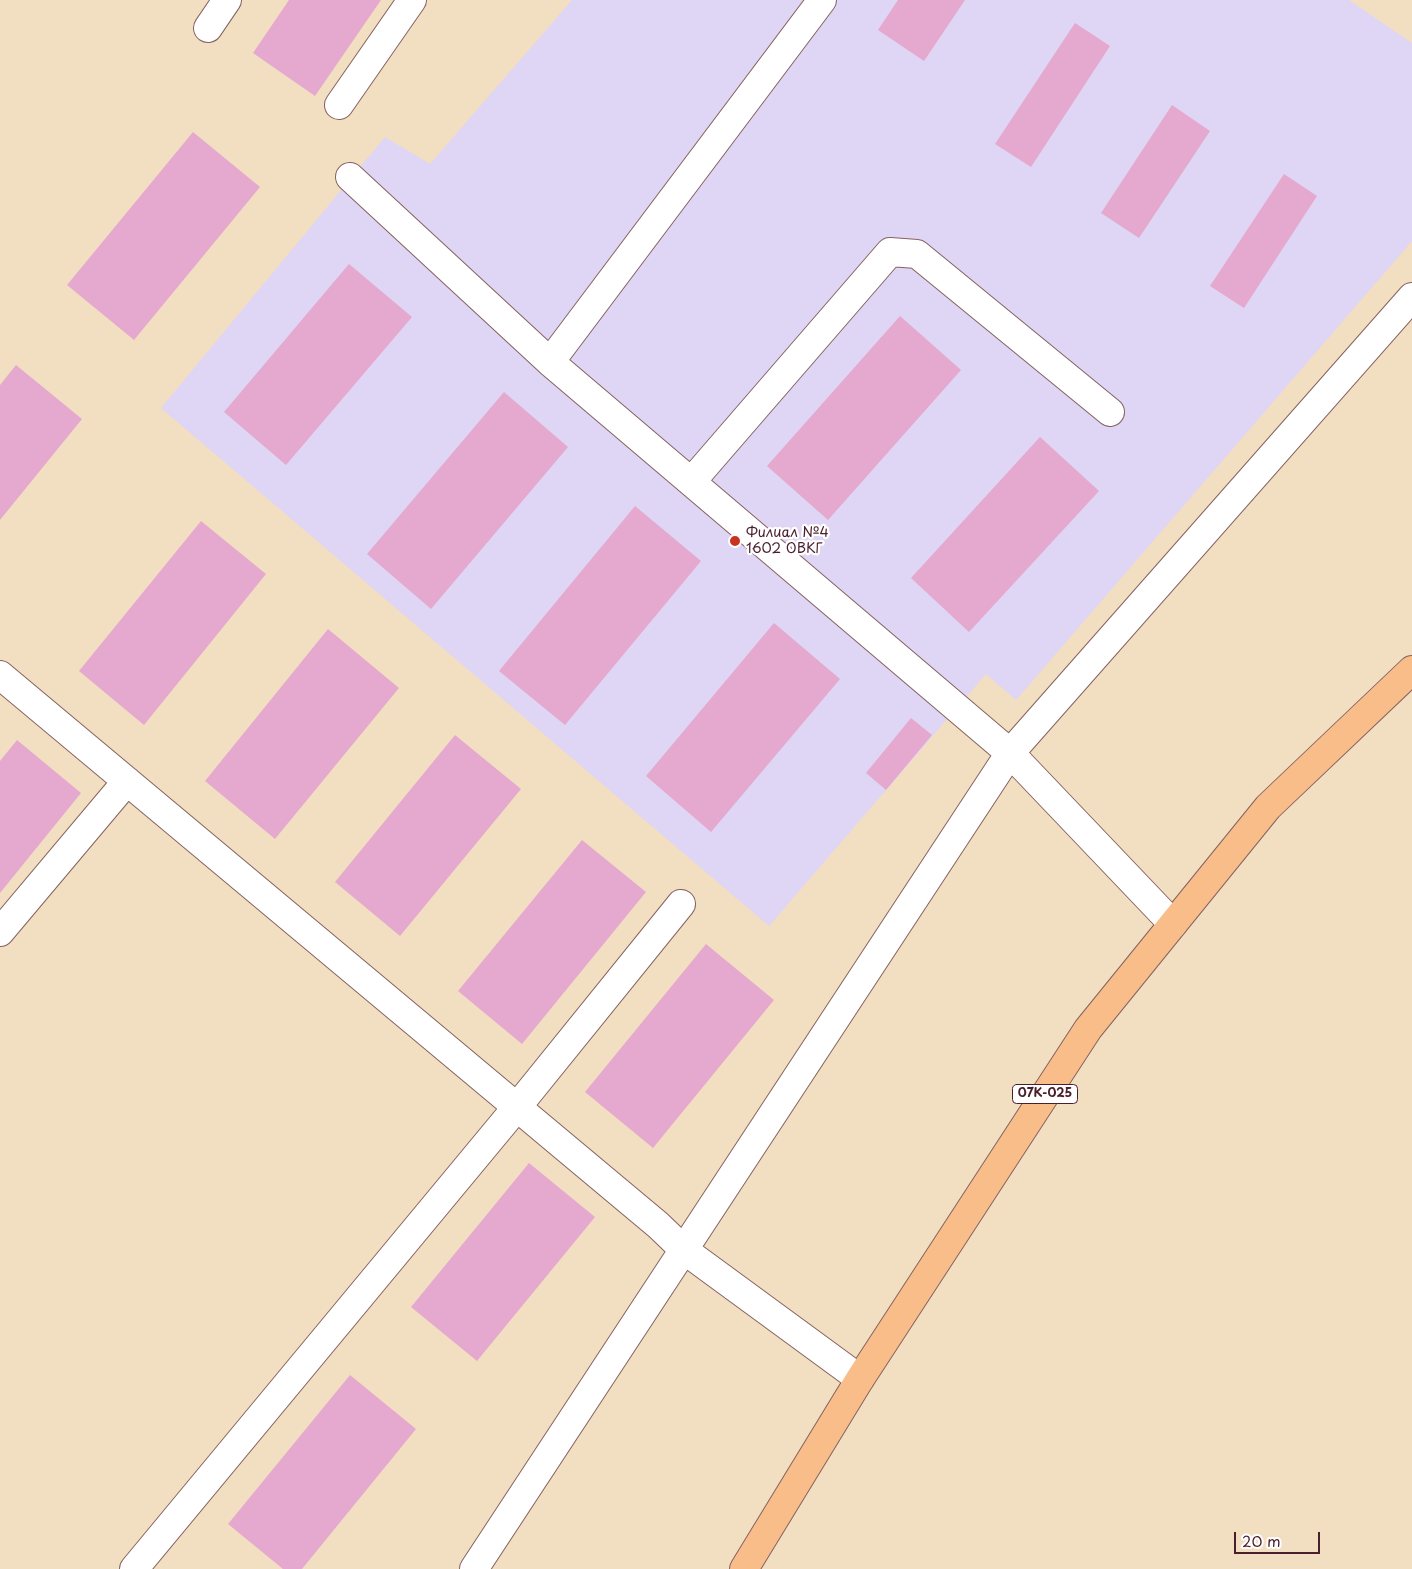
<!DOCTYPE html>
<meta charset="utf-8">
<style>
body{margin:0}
#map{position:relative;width:1412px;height:1569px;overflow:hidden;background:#f2dec1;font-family:"Playpen Sans",sans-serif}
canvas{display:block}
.scale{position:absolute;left:1234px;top:1532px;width:86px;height:22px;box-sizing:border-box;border:2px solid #4a1f2b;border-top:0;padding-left:6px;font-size:15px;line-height:18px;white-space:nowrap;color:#4a1f2b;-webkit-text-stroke:4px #fff;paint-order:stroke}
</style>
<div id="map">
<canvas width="1412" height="1569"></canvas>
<div class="scale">20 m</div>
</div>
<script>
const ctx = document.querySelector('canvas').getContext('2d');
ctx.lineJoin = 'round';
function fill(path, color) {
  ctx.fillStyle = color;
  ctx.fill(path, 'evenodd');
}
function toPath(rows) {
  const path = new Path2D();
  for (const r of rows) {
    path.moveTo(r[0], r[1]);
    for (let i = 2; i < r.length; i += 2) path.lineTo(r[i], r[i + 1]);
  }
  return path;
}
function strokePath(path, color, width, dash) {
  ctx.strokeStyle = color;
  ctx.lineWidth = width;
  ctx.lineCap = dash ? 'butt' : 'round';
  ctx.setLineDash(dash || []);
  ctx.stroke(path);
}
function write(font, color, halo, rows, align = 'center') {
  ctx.font = font + ' "Playpen Sans",sans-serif';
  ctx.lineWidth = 4.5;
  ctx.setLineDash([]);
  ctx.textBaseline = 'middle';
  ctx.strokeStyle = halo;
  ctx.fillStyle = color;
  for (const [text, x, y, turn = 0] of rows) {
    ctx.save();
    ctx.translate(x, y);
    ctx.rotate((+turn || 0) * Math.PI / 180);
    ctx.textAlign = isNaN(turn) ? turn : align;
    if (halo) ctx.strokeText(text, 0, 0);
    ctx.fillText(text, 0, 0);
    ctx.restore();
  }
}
fill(toPath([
 [572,0,1349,0,1412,43,1412,241,1016,700,986,674,769,926,161,408,385,137,430,164]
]), '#dfd5f5');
fill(toPath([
 [289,0,381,0,315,96,253,53],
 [898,0,965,0,924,61,878,30],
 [1075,23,1110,46,1031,167,995,144],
 [1172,105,1210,131,1139,238,1101,213],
 [193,132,260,187,134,340,67,285],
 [1284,174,1317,196,1244,308,1210,286],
 [349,264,412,317,286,465,224,412],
 [900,316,961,370,828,520,767,466],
 [16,365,82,419,0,520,0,385],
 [504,392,568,447,431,609,367,554],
 [1040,437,1099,491,969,632,911,578],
 [635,506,701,561,565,725,499,671],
 [201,521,266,574,144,725,79,671],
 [774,623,840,679,711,832,646,776],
 [328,629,399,688,275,839,205,781],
 [911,718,932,735,886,790,866,773],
 [455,735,521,789,400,936,335,882],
 [17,740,81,793,0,893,0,761],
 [582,840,646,892,522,1044,458,991],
 [706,944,774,1000,653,1148,585,1092],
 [529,1163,595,1217,477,1361,411,1307],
 [350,1375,416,1429,302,1569,283,1569,228,1524]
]), '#e5a9cf');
const minor = toPath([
 [208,28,227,0],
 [339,105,412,0],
 [350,177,550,362,1010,753,1173,924],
 [550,362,822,0],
 [691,482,890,252,917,254,1110,412],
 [0,675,658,1225,684,1250,860,1379],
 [0,932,127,781],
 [134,1569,517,1107,681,904],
 [474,1569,1010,753,1412,297]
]);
const highway = toPath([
 [744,1569,860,1379,1088,1029,1268,807,1412,670]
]);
strokePath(minor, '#856260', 30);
strokePath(highway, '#856260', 30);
strokePath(minor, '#fff', 28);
strokePath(highway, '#f8bd89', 28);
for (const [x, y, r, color] of [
 [735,541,6,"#c8321e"]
]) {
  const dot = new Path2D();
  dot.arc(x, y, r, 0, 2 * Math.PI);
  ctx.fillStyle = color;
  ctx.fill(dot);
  strokePath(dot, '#fff', 2);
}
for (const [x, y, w] of [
 [1045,1094,65]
]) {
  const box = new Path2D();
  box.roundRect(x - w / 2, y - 9.5, w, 19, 4);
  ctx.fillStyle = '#fff';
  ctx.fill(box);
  strokePath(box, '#4a1f2b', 1);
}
write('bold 12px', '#4a1f2b', null, [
 ["07К-025",1045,1094]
]);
write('14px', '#4a1f2b', '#fff', [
 ["Филиал №4",746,533],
 ["1602 ОВКГ",746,549]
], 'left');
</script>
